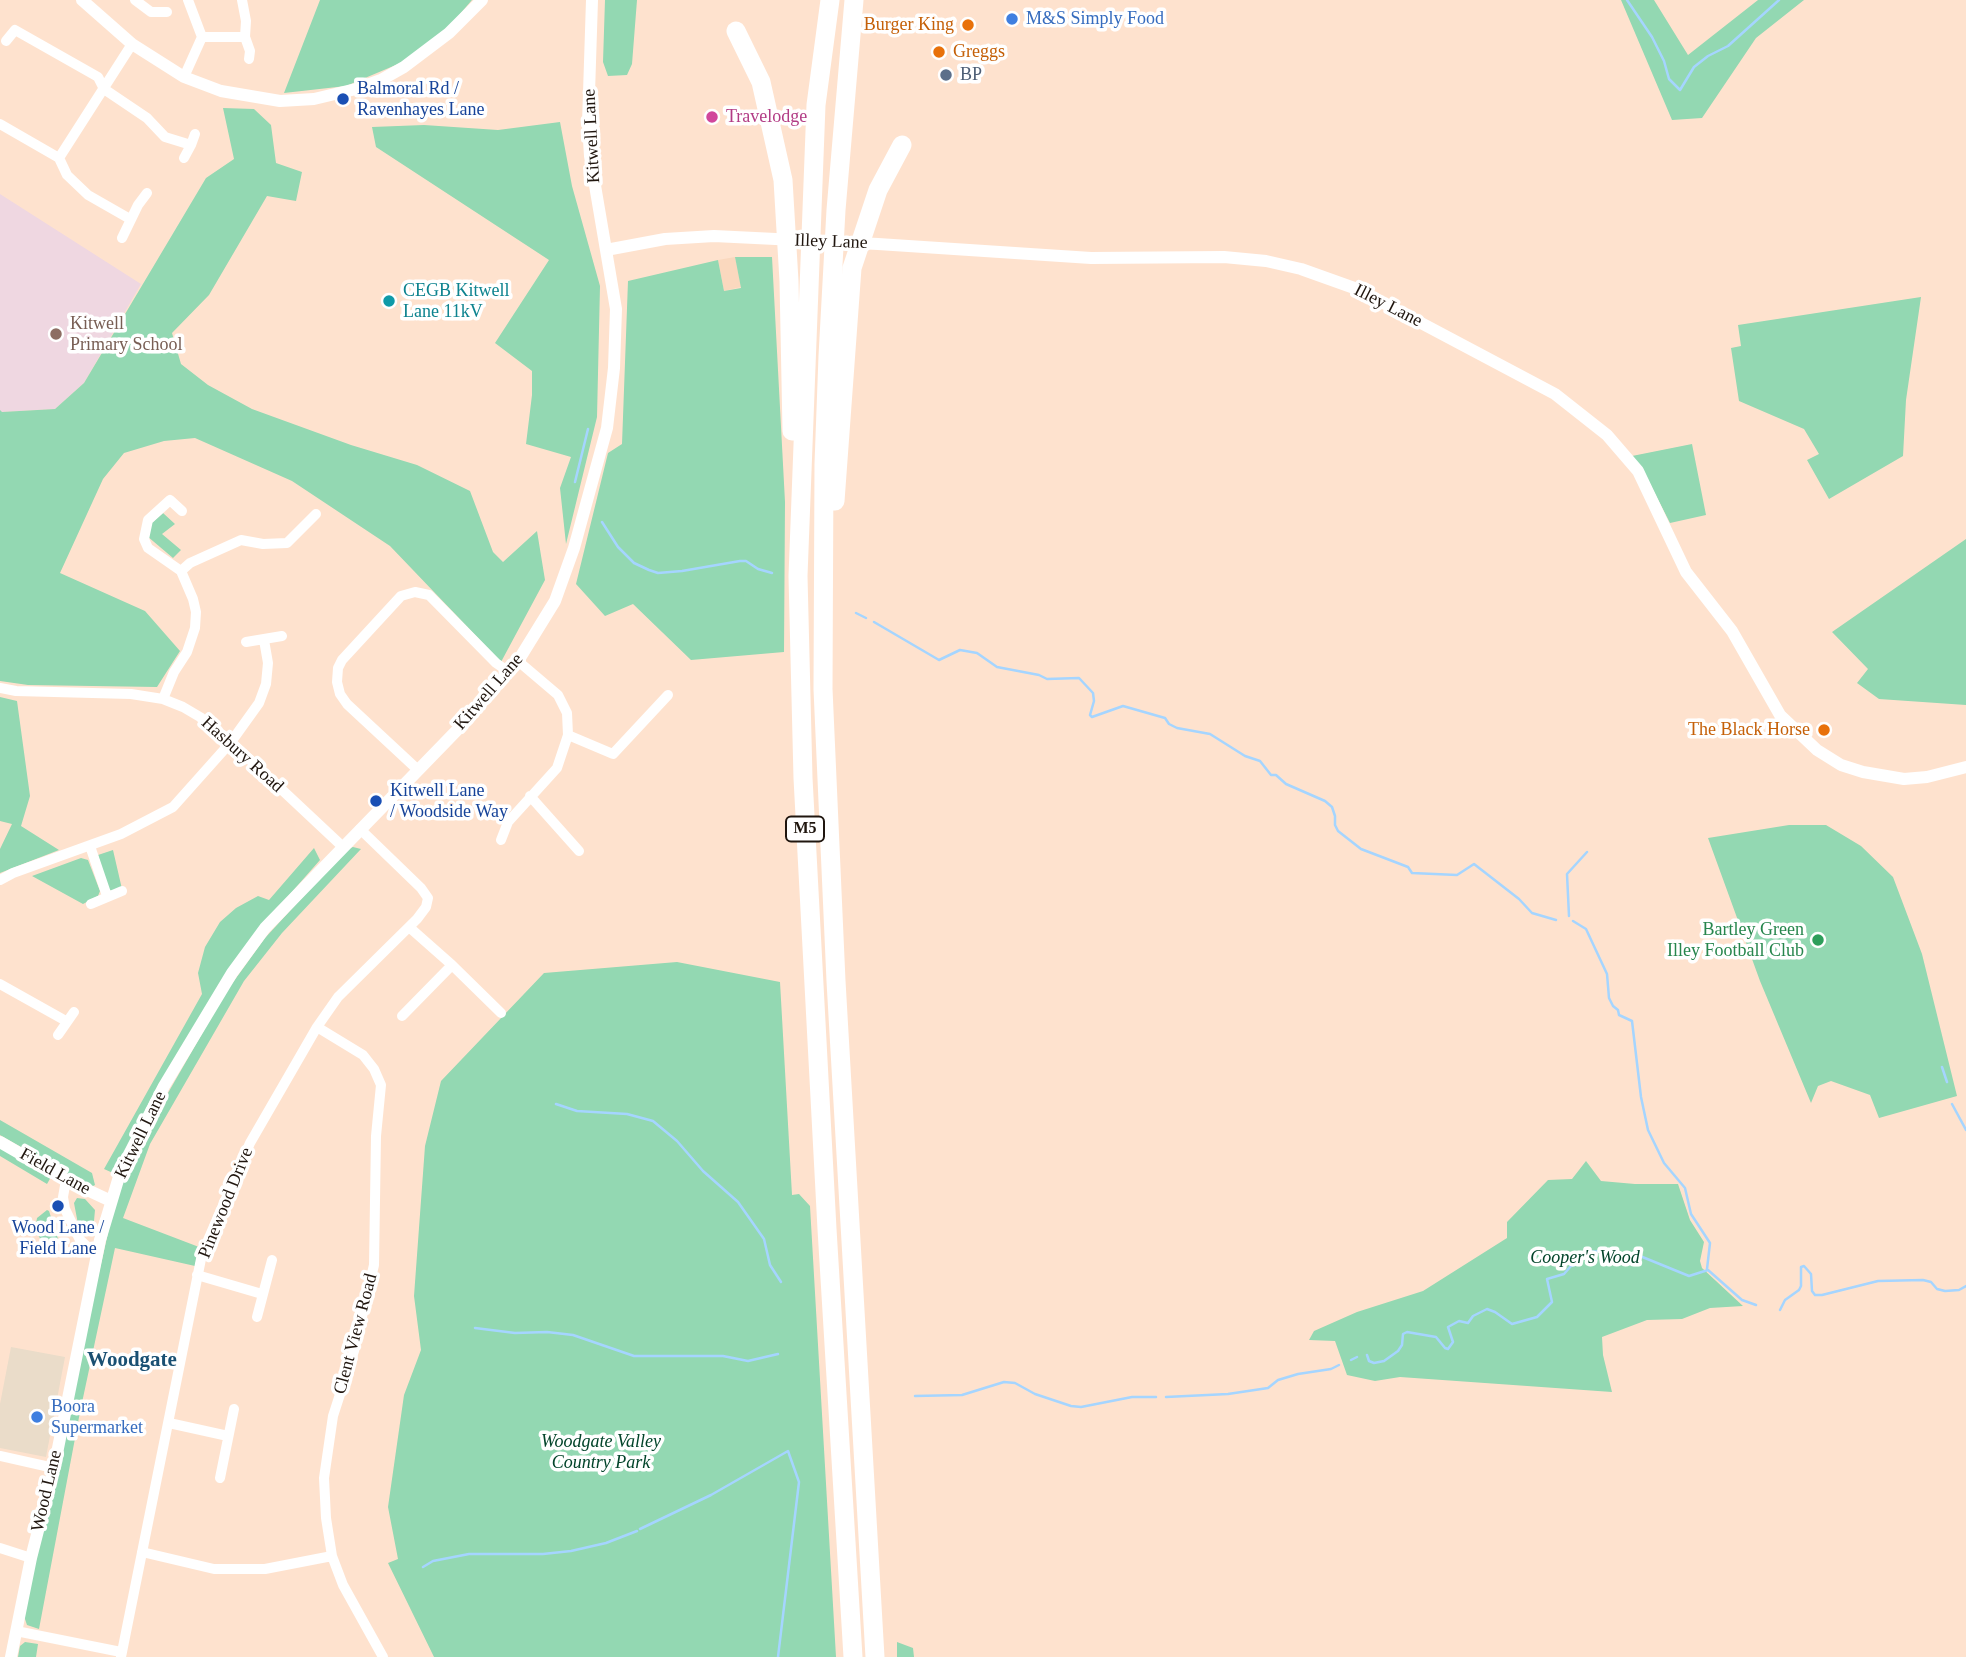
<!DOCTYPE html>
<style>
body{margin:0}
canvas{display:block;background:#fee2ce}
</style>
<canvas width="1966" height="1657"></canvas>
<script>
const ctx = document.querySelector('canvas').getContext('2d');
ctx.lineJoin = 'round';
function fill(path, color) {
  ctx.fillStyle = color;
  ctx.fill(path, 'evenodd');
}
function toPath(rows) {
  const path = new Path2D();
  for (const r of rows) {
    path.moveTo(r[0], r[1]);
    for (let i = 2; i < r.length; i += 2) path.lineTo(r[i], r[i + 1]);
  }
  return path;
}
function strokePath(path, color, width, dash) {
  ctx.strokeStyle = color;
  ctx.lineWidth = width;
  ctx.lineCap = dash ? 'butt' : 'round';
  ctx.setLineDash(dash || []);
  ctx.stroke(path);
}
function write(font, color, halo, rows, align = 'center') {
  ctx.font = font + ' "Times New Roman",serif';
  ctx.lineWidth = 7;
  ctx.setLineDash([]);
  ctx.textBaseline = 'middle';
  ctx.strokeStyle = halo;
  ctx.fillStyle = color;
  for (const [text, x, y, turn = 0] of rows) {
    ctx.save();
    ctx.translate(x, y);
    ctx.rotate((+turn || 0) * Math.PI / 180);
    ctx.textAlign = isNaN(turn) ? turn : align;
    if (halo) ctx.strokeText(text, 0, 0);
    ctx.fillText(text, 0, 0);
    ctx.restore();
  }
}
fill(toPath([
 [11,1347,65,1357,46,1457,0,1448,0,1404]
]), '#eadcc9');
fill(toPath([
 [735,257,741,287,724,291,718,260]
]), '#fad8be');
fill(toPath([
 [0,194,141,284,84,383,55,409,1,412,0,410]
]), '#efd7e1');
fill(toPath([
 [320,0,472,0,448,28,403,62,346,86,284,93],
 [605,0,637,0,632,64,627,75,608,76,603,62],
 [1621,0,1654,0,1688,55,1758,0,1804,0,1756,38,1702,118,1672,120],
 [223,108,254,109,271,125,276,163,302,172,296,201,267,196,209,295,172,333,181,364,208,385,252,409,351,445,417,465,470,491,493,552,503,562,537,531,545,580,501,662,390,546,292,481,195,438,164,441,124,453,103,479,60,573,145,611,180,651,157,687,28,685,0,681,0,410,2,412,55,409,84,383,206,178,234,159],
 [560,122,572,186,600,286,597,417,566,544,560,488,571,457,526,444,532,395,532,371,495,343,549,260,376,147,372,127,424,125,498,130],
 [735,257,772,257,785,502,784,652,691,660,633,604,605,616,576,584,608,453,622,444,628,281,718,260,724,291,741,288],
 [1921,297,1906,400,1903,456,1829,499,1807,460,1819,454,1804,429,1739,401,1731,348,1741,346,1738,325],
 [1692,444,1706,515,1670,523,1642,468,1632,456],
 [163,513,175,524,162,534,181,550,173,558,147,536,148,526],
 [1966,539,1966,705,1879,699,1857,683,1868,669,1832,632],
 [0,697,17,701,30,796,21,826,59,850,0,873,0,849,12,824,0,821],
 [1789,825,1826,825,1861,846,1893,877,1922,954,1957,1096,1879,1118,1870,1095,1831,1081,1818,1086,1811,1103,1760,981,1708,838],
 [353,847,361,849,282,933,244,981,150,1144,123,1218,199,1247,195,1266,115,1248,80,1412,39,1629,27,1625,24,1616,82,1348,113,1211,123,1181,145,1133,226,992,265,938,347,849],
 [314,848,320,860,262,926,177,1054,113,1173,104,1169,202,994,198,973,205,947,220,922,236,908,258,896,269,900],
 [113,850,122,889,113,891,108,890,98,855],
 [81,858,88,860,100,891,98,896,83,904,32,876],
 [677,962,780,982,792,1195,799,1194,810,1206,836,1657,434,1657,388,1563,398,1559,388,1507,404,1395,421,1350,414,1296,425,1146,441,1081,544,973],
 [0,1120,92,1173,95,1185,91,1187,0,1135],
 [0,1147,51,1177,47,1184,0,1156],
 [1586,1161,1601,1181,1635,1184,1678,1184,1690,1220,1704,1242,1700,1261,1702,1268,1743,1306,1710,1308,1682,1319,1647,1320,1602,1337,1603,1355,1612,1392,1400,1377,1375,1381,1347,1375,1335,1341,1309,1340,1314,1331,1357,1312,1423,1291,1507,1238,1507,1222,1548,1180,1572,1179],
 [77,1198,85,1199,95,1210,93,1232,89,1235,85,1234,78,1224,74,1203],
 [47,1210,49,1211,59,1242,49,1243,41,1240,35,1230,37,1218],
 [25,1642,38,1644,36,1657,18,1657,20,1646],
 [897,1642,913,1648,914,1657,897,1657]
]), '#93d8b2');
strokePath(toPath([
 [1627,0,1652,37,1664,61,1669,79,1680,90,1694,67,1708,56,1728,46,1779,0],
 [575,482,588,429],
 [602,522,618,547,634,563,649,570,658,573,682,571,740,561,746,561,758,569,772,573],
 [856,613,866,618],
 [874,622,939,660,960,650,977,653,997,667,1039,675,1047,679,1079,678,1093,693,1094,701,1090,715,1092,717,1123,706,1165,718,1169,724,1177,728,1210,734,1245,756,1260,761,1271,775,1276,775,1286,784,1325,801,1332,807,1335,816,1335,825,1338,831,1361,849,1408,867,1412,873,1457,875,1474,864,1519,899,1532,913,1556,920],
 [1569,916,1567,874,1587,852],
 [1573,921,1586,929,1607,974,1609,998,1613,1006,1618,1010,1619,1015,1632,1021,1641,1097,1648,1130,1664,1163,1685,1188,1691,1214,1710,1243,1707,1269],
 [1942,1067,1947,1082],
 [556,1104,577,1111,627,1114,653,1121,677,1141,703,1171,738,1202,764,1239,770,1265,781,1282],
 [1952,1104,1966,1130],
 [1780,1310,1785,1300,1799,1290,1801,1286,1801,1267,1804,1266,1811,1274,1812,1291,1815,1295,1822,1295,1878,1281,1923,1280,1931,1282,1937,1289,1945,1291,1959,1290,1966,1286],
 [475,1328,515,1333,547,1332,573,1335,634,1356,723,1356,748,1361,778,1354],
 [1367,1355,1369,1361,1374,1363,1384,1361,1398,1351,1402,1345,1403,1334,1407,1332,1436,1337,1445,1348,1448,1349,1453,1342,1448,1327,1459,1321,1468,1323,1473,1316,1487,1309,1495,1312,1512,1324,1537,1317,1552,1302,1547,1279,1564,1274,1571,1266,1578,1264,1588,1252,1605,1251,1619,1259,1632,1254,1640,1256,1689,1276,1708,1270,1742,1300,1756,1305],
 [1351,1360,1357,1357],
 [915,1396,962,1395,1004,1382,1015,1383,1035,1394,1071,1406,1081,1407,1132,1397,1156,1397],
 [1166,1397,1228,1394,1268,1388,1278,1380,1298,1374,1331,1369,1339,1365],
 [640,1529,711,1495,788,1451,799,1482,778,1657],
 [423,1567,433,1561,469,1554,543,1554,571,1551,606,1543,637,1531]
]), '#a5d5ff', 2.5);
strokePath(toPath([
 [135,0,151,12,167,12],
 [242,0,246,21,245,37,250,51,249,59],
 [202,37,245,37],
 [6,41,15,30,98,77,104,89,147,118,165,137,191,145,195,134],
 [184,77,202,37,188,0],
 [0,124,59,158],
 [184,158,191,145],
 [130,219,88,195,67,175,59,158,132,44],
 [122,238,138,205,147,193],
 [181,571,190,563,241,540,263,544,287,543,316,514],
 [246,642,282,636],
 [0,688,16,691,131,694,163,699,183,707,200,717,231,742,343,847],
 [163,699,174,672,187,652,195,628,196,612,193,599,181,571,148,548,144,539,148,520,170,500,182,511],
 [568,735,613,754,668,695],
 [418,770,347,704,340,694,337,682,338,668,342,660,401,596,415,592,429,595,496,663,509,672],
 [530,796,579,851],
 [501,840,508,822,557,768,568,735,567,713,558,695,518,661],
 [90,846,107,896],
 [0,880,13,873,121,834,173,807,231,742,259,703,266,684,268,663,264,640],
 [91,904,122,891],
 [409,927,452,965,501,1013],
 [0,984,66,1021],
 [402,1016,452,965],
 [317,1027,363,1055,374,1069,381,1085,376,1136,374,1265,354,1351,333,1416,324,1478,326,1518,332,1556,343,1585,383,1657],
 [58,1035,74,1012],
 [66,1180,63,1197,65,1209,80,1240,97,1256],
 [197,1275,262,1294],
 [257,1317,272,1260],
 [169,1423,228,1436],
 [0,1456,54,1468],
 [220,1478,234,1409],
 [0,1548,31,1558],
 [142,1552,214,1569,265,1569,332,1556],
 [16,1631,121,1652],
 [121,1657,202,1254,250,1143,317,1027,338,997,417,919,426,907,428,898,421,888,360,829]
]), '#fff', 10);
strokePath(toPath([
 [82,0,132,44,184,77,221,91,280,101,314,99,356,89,381,80,404,67,449,33,482,0],
 [606,250,665,239,714,236,878,244,1091,258,1224,257,1266,261,1301,269,1357,289,1555,394,1607,435,1638,471,1686,572,1732,631,1780,715,1817,750,1841,765,1863,772,1904,779,1927,777,1966,767],
 [0,1142,66,1180,111,1201],
 [11,1657,31,1558,54,1468,100,1240,121,1170,164,1086,232,973,265,928,463,724,518,661,555,601,574,548,607,428,614,368,616,309,590,156,588,124,592,0]
]), '#fff', 12);
strokePath(toPath([
 [830,0,816,105,798,576,803,778,827,1229,853,1657],
 [854,0,836,210,828,356,824,464,823,689,836,981,875,1657],
 [736,31,761,82,783,180,789,281,792,431],
 [835,501,852,268,878,190,902,145]
]), '#fff', 19);
for (const [x, y, r, color] of [
 [1012,19,7,"#3f7fe0"],
 [968,25,7,"#e8710a"],
 [939,52,7,"#e8710a"],
 [946,75,7,"#5c6f8a"],
 [343,99,7,"#1a4fb4"],
 [712,117,7,"#d1479c"],
 [389,301,7,"#0f9aa8"],
 [56,334,7,"#8d6e63"],
 [1824,730,7,"#e8710a"],
 [376,801,7,"#1a4fb4"],
 [1818,940,7,"#2e9e5b"],
 [58,1206,7,"#1a4fb4"],
 [37,1417,7,"#3f7fe0"]
]) {
  const dot = new Path2D();
  dot.arc(x, y, r, 0, 2 * Math.PI);
  ctx.fillStyle = color;
  ctx.fill(dot);
  strokePath(dot, '#fff', 2.5);
}
for (const [x, y, w] of [
 [805,829,38]
]) {
  const box = new Path2D();
  box.roundRect(x - w / 2, y - 12.5, w, 25, 5);
  ctx.fillStyle = '#fff';
  ctx.fill(box);
  strokePath(box, '#20160f', 2);
}
write('bold 16px', '#20160f', null, [
 ["M5",805,829]
]);
write('18px', '#366cbe', '#fff', [
 ["M&S Simply Food",1026,19],
 ["Boora",51,1407],
 ["Supermarket",51,1428]
], 'left');
write('18px', '#c56008', '#fff', [
 ["Burger King",954,25],
 ["Greggs",953,52,"left"],
 ["The Black Horse",1810,730]
], 'right');
write('18px', '#4e5e75', '#fff', [
 ["BP",960,75]
], 'left');
write('18px', '#164399', '#fff', [
 ["Balmoral Rd /",357,89],
 ["Ravenhayes Lane",357,110],
 ["Kitwell Lane",390,791],
 ["/ Woodside Way",390,812],
 ["Wood Lane /",58,1228,"center"],
 ["Field Lane",58,1249,"center"]
], 'left');
write('18px', '#b23c85', '#fff', [
 ["Travelodge",726,117]
], 'left');
write('18px', '#20160f', '#fff', [
 ["Kitwell Lane",592,136,-93],
 ["Illey Lane",831,242,2],
 ["Illey Lane",1388,306,27],
 ["Kitwell Lane",489,692,-49],
 ["Hasbury Road",242,755,42],
 ["Kitwell Lane",141,1135,-64],
 ["Field Lane",55,1172,29],
 ["Pinewood Drive",226,1203,-68],
 ["Clent View Road",356,1334,-75],
 ["Wood Lane",47,1491,-77]
]);
write('18px', '#0d838f', '#fff', [
 ["CEGB Kitwell",403,291],
 ["Lane 11kV",403,312]
], 'left');
write('18px', '#785e54', '#fff', [
 ["Kitwell",70,324],
 ["Primary School",70,345]
], 'left');
write('18px', '#27864d', '#fff', [
 ["Bartley Green",1804,930],
 ["Illey Football Club",1804,951]
], 'right');
write('italic 18px', '#02442a', '#fff', [
 ["Cooper's Wood",1585,1258],
 ["Woodgate Valley",601,1442],
 ["Country Park",601,1463]
]);
write('bold 21px', '#1a5073', '#fff', [
 ["Woodgate",132,1361]
]);
</script>
